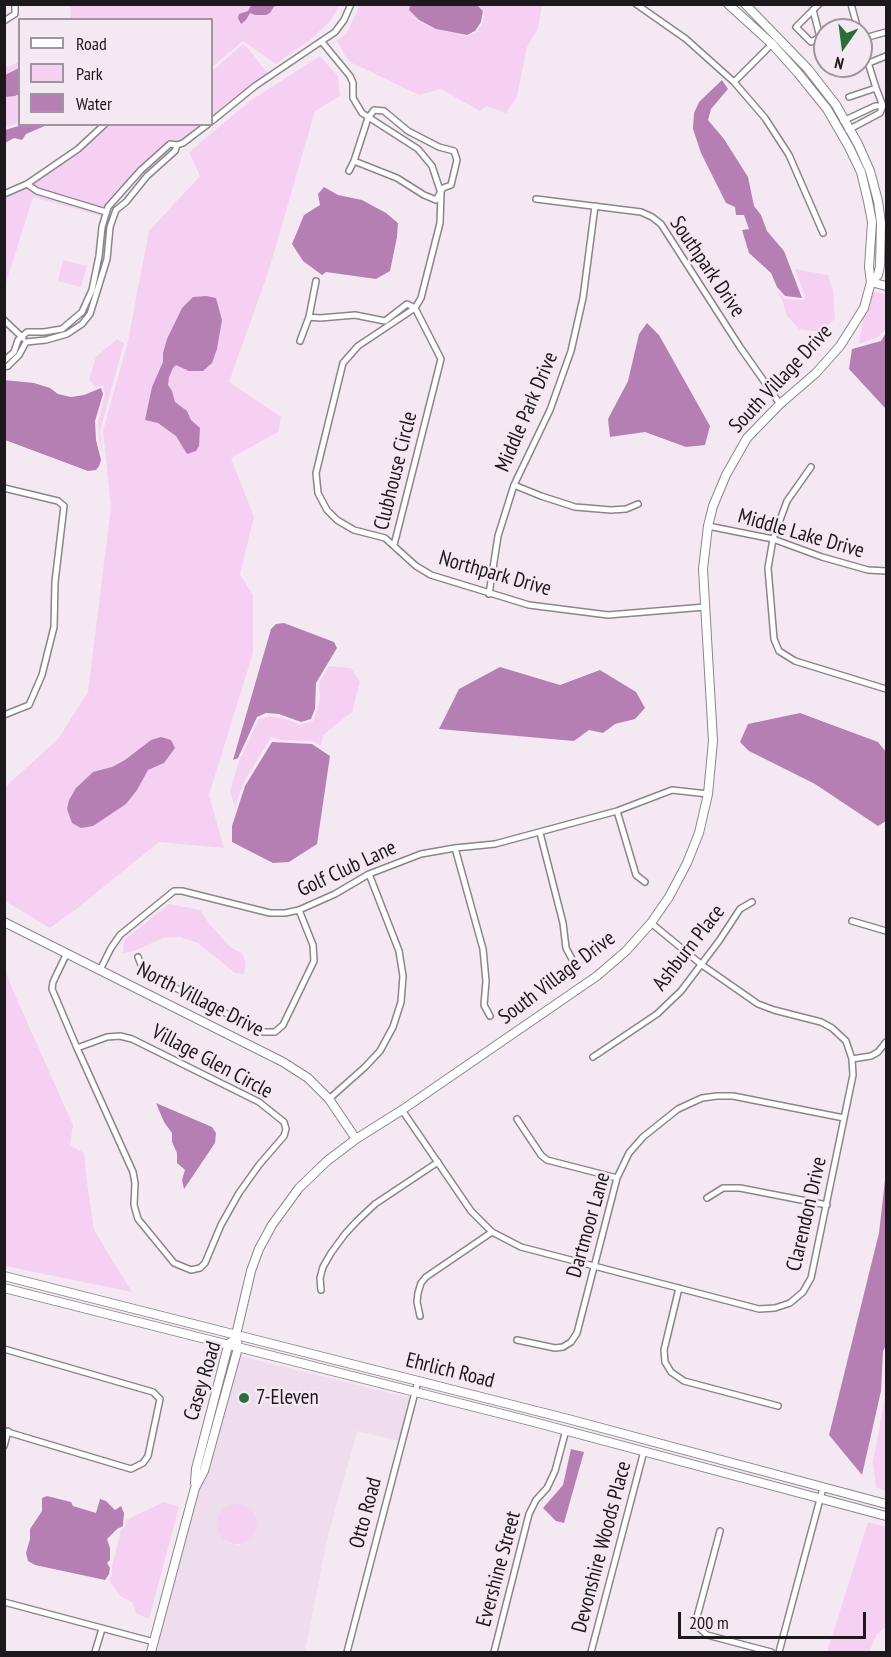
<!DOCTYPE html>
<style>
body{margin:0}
#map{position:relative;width:891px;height:1657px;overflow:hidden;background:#f4e9f3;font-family:"PT Sans Narrow",sans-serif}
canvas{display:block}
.frame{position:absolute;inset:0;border:6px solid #1c181c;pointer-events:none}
.legend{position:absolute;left:18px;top:18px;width:195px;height:108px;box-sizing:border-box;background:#f4e9f3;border:2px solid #9e959d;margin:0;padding:8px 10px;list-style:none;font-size:18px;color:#1c181c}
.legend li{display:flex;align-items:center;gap:12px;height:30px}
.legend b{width:30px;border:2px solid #9e959d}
.north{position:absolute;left:813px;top:18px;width:60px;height:60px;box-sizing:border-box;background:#f4e9f3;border:2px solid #9e959d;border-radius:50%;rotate:194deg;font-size:16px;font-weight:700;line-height:24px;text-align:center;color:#1c181c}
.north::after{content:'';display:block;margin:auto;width:21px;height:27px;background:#2b6e38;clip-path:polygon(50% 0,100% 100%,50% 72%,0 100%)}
.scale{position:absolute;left:678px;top:1612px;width:188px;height:27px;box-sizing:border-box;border:3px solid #1c181c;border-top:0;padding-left:8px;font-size:18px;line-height:21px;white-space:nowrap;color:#1c181c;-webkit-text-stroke:4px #f4e9f3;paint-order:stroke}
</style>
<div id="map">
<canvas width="891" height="1657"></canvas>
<div class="frame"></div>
<ul class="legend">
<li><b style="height:8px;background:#fff"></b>Road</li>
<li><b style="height:16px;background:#f5d0f3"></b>Park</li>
<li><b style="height:16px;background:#b67fb4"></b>Water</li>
</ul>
<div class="north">N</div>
<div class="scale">200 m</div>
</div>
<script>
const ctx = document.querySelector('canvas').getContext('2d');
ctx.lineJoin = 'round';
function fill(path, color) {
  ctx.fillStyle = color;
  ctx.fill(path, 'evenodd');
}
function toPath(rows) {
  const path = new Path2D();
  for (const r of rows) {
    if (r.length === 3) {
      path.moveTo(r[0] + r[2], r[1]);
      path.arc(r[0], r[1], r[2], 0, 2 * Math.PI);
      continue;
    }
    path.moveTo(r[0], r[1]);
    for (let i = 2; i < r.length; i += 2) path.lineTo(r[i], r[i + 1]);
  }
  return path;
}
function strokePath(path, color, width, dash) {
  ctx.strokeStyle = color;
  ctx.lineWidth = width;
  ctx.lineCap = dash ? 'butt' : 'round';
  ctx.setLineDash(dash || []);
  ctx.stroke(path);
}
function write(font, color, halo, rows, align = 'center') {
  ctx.font = font + ' "PT Sans Narrow",sans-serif';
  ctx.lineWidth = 5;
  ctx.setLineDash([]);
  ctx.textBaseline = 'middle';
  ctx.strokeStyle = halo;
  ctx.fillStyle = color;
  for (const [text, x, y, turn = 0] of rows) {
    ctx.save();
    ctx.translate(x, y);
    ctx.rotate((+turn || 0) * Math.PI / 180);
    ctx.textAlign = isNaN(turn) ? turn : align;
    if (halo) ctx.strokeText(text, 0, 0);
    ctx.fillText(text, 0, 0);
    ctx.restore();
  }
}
fill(toPath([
 [239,1356,410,1398,399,1441,357,1431,327,1539,305,1652,154,1652,198,1489],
 [255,1514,257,1523,247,1542,239,1545,228,1543]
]), '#eedded');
fill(toPath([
 [70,5,340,5,330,21,310,40,276,64,243,41,212,67,212,20,71,19],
 [359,5,409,5,409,10,418,21,436,29,467,36,477,32,483,22,484,11,478,5,542,5,538,29,527,47,517,97,506,113,486,106,480,111,441,89,419,95,350,62,344,54,337,40,346,34,358,9],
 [243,44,247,47,268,74,257,83,256,81,226,104,212,117,212,71],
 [320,56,338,76,340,96,315,111,269,270,229,382,281,417,278,432,231,458,254,517,240,574,253,595,253,653,209,795,224,848,159,842,75,910,50,928,5,901,5,787,58,739,88,692,111,507,103,431,128,341,149,231,200,176,189,152,250,101],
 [19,62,19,122,5,128,4,68],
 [110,125,203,125,182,139,177,142,168,141,141,165,104,208,38,188,33,184,80,152],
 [26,188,36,195,102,215,102,216,33,197,5,286,5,198],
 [63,260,87,266,81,287,58,281],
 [795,269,828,275,833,290,835,319,819,332,799,329,787,316,782,300,777,291,785,299,804,300,805,296],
 [872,291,886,294,886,329,878,337,859,344,864,313],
 [117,339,124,343,100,431,103,456,99,439,98,421,105,394,103,385,95,387,89,379,96,357],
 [329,666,351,668,360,682,352,712,323,735,321,746,312,741,280,740,271,737,243,784,235,807,230,792,239,761,259,719,270,716,286,719,300,725,313,721,317,710,320,698,319,683],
 [169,904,200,910,208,922,230,947,242,953,246,964,244,974,235,973,198,943,180,937,163,938,134,951,123,953,124,940],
 [4,967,11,986,73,1125,70,1145,84,1153,87,1182,94,1230,132,1292,5,1266],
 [886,1391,886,1491,876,1487,873,1462],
 [164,1502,179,1507,149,1619,136,1613,132,1602,120,1596,109,1580,112,1575,112,1566,121,1530,125,1527,126,1520],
 [237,1524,20],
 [868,1522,886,1527,886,1627,877,1634,869,1652,827,1652]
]), '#f5d0f3');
fill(toPath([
 [252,4,275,4,275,5,270,13,266,15,255,15,250,13,246,20,241,24,238,18,239,14,248,11],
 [477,5,483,11,481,22,475,31,467,35,436,29,419,20,409,10,410,5],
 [19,68,19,94,15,96,5,97,5,75],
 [722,80,728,89,711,109,708,120,724,139,748,177,754,206,761,215,767,231,784,251,802,298,785,296,777,287,771,273,749,253,742,230,749,229,744,215,736,215,735,207,726,203,701,153,693,129,694,113,699,102],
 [22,125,47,125,26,134,22,140,14,138,5,143,5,130],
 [324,187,338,195,362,200,386,213,398,223,397,237,390,271,376,279,326,272,322,275,303,261,292,244,304,215,320,205,318,194],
 [206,296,216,298,222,320,217,349,212,363,203,371,189,371,176,365,173,368,169,377,168,385,172,391,175,402,187,411,191,420,200,428,199,446,196,451,187,454,176,436,158,423,145,420,152,387,163,362,163,353,167,339,182,308,193,297],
 [647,323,659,335,710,426,705,445,686,447,645,432,610,437,608,419,628,381,639,334],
 [886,333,886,417,885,408,849,369,852,349,881,341],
 [4,380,34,383,50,388,58,394,71,397,84,395,101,388,103,394,95,421,96,440,101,460,99,466,96,470,88,471,5,440],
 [284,623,334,642,337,648,316,683,315,709,311,719,301,722,279,714,266,713,257,717,238,758,233,760,271,629,276,624],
 [500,667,560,685,600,670,636,692,645,708,635,719,615,724,603,733,589,730,574,741,439,729,459,689],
 [800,713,878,742,886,752,886,821,878,826,815,784,749,751,740,742,748,724],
 [161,737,171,740,175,748,164,763,148,770,137,790,126,804,93,826,81,828,72,823,67,809,69,800,76,788,93,772,112,767,125,760,151,740],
 [272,742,312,744,330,756,317,844,289,862,273,863,232,842,232,826,245,786],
 [156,1103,212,1127,216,1133,215,1143,184,1189,182,1180,185,1170,177,1163,177,1153,172,1142,172,1133,164,1122],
 [886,1171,886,1345,883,1351,881,1391,862,1475,829,1435,879,1233],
 [571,1449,584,1452,564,1523,556,1521,543,1508,563,1485],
 [47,1496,71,1502,73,1506,96,1513,100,1499,106,1501,115,1510,121,1506,124,1513,123,1526,117,1529,107,1539,110,1548,110,1560,107,1563,110,1568,109,1574,105,1580,35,1565,28,1561,26,1553,30,1539,30,1529,42,1511,42,1498]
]), '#b67fb4');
const street = toPath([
 [636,4,686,39,734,82,765,118,789,155,823,233],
 [851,4,858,30],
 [813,10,820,37,811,42,796,27,819,4],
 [4,21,15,14,15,4],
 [861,39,886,32],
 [322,42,350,76,353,83,353,98,362,113,418,149,432,166,441,193,440,223,421,298,415,308,358,346,343,363,316,473,318,493,327,510,337,520,354,530,385,538,416,566,431,575,529,605,608,615,705,607],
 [869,63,886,56],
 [734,82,773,43],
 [876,88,883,106],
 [849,97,876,88,861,40],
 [212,121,255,86,335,32,344,20,351,4],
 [843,121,875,106,883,106],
 [848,130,880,113,883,106],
 [349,171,354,161,368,118,374,110,384,111,408,131,439,147,454,151,457,160,451,185,443,188,436,200,424,195,397,178,354,161],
 [27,184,37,191,106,212],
 [4,194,27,184,78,149,105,124],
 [536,199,641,212,652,217,661,224,740,347,780,404],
 [309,317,316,281],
 [4,320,23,338],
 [300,341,309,317,320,318,355,315,385,321,407,304,415,308,441,359,394,545],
 [4,361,14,352,18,340,27,332,44,332,62,329,82,312,92,290,99,256,102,227,108,207,141,170,170,144,177,145,183,143,208,124],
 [4,367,8,366,19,355,26,342,46,340,67,334,82,324,90,314,107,259,110,227,116,210,126,202,147,176,175,151,177,145],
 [811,467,787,501,773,539,768,568,774,639,779,651,795,661,886,689],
 [514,485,541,496,575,507,611,510,626,509,638,504],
 [4,488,58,501,64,506,55,582,54,627,42,675,29,705,4,715],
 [708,526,773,539,822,557,868,570,886,571],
 [489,594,498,536,514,485,550,410,571,351,583,298,595,206],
 [617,811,636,875,645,882],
 [540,833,563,923,566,948,573,961],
 [455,848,483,949,486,981,484,1005,490,1016],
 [852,921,886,931],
 [67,953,53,982,52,989,77,1048],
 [138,957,144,972,263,1032,275,1032,283,1025,314,961,313,945,299,910],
 [100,970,111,948,120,935,174,891,182,891,270,913,285,913,299,910,335,894,369,874,421,854,455,848,495,844,617,811,672,790,708,794],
 [120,1036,132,1039,259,1102,284,1122,286,1129,284,1136,259,1165,239,1193,221,1225,205,1263,200,1268,191,1270,174,1263,138,1219,134,1205,135,1183,133,1172,77,1048,107,1037,120,1036],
 [593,1057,657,1014,681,991,719,941,740,909,752,902],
 [852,1059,871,1056,878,1052,886,1042],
 [329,1099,365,1067,380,1051,393,1027,401,1002,403,976,399,951,369,874],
 [402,1110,471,1211,492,1232,521,1247,759,1309,775,1308,790,1303,803,1292,811,1278,853,1075,852,1059,846,1041,832,1028,821,1022,774,1010,758,1004,702,965,651,923],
 [517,1119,541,1155,547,1160,617,1178],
 [707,1198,723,1188,740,1188,827,1205],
 [679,1288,664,1350,665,1362,671,1372,684,1381,778,1406],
 [321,1290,320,1278,323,1267,331,1253,345,1234,357,1221,375,1204,438,1162],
 [420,1316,417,1302,418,1293,421,1283,426,1277,492,1232],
 [517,1340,555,1348,563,1347,571,1342,577,1333,617,1178,629,1153,643,1137,678,1109,702,1098,717,1096,733,1096,844,1118],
 [4,1349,153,1392,160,1399,148,1456,143,1463,131,1469,4,1431],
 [4,1446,8,1431],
 [720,1531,697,1617,698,1627,707,1635,771,1652],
 [4,1602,154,1642],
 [95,1652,102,1629],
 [347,1652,418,1381],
 [494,1652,529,1514,536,1500,547,1488,555,1471,566,1430],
 [591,1652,644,1451],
 [779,1652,823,1488]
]);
const secondary = toPath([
 [745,4,808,69,836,105,858,144,870,171,878,201,881,223,880,266,878,275,871,282],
 [871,282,886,286],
 [4,922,283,1062,308,1078,329,1099,356,1139],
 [4,1276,568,1419,886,1504],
 [4,1288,530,1421,886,1516],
 [195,1483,196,1469,228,1346,231,1342],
 [151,1652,195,1488,204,1471,238,1348,236,1335,251,1271,259,1249,272,1225,299,1188,327,1161,356,1139,402,1110,597,976,626,951,651,923,669,897,687,863,699,833,708,794,713,741,703,569,708,526,713,506,726,475,747,438,780,404,816,373,840,346,864,308,871,282,869,267,872,222,868,201,861,172,849,147,827,109,798,73,772,44,728,4]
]);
strokePath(street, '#8d838d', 8);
strokePath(secondary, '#8d838d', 10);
strokePath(street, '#fff', 5);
strokePath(secondary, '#fff', 8);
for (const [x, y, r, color] of [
 [244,1398,6,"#2b6e38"]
]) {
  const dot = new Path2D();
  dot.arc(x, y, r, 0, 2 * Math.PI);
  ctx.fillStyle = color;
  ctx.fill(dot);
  strokePath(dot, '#f4e9f3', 2);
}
write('21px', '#1c181c', '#f4e9f3', [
 ["Southpark Drive",707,267,56],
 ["South Village Drive",781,379,-47],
 ["Middle Park Drive",527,412,-67],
 ["Clubhouse Circle",396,471,-76],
 ["Middle Lake Drive",801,534,16],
 ["Northpark Drive",495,574,16],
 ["Golf Club Lane",347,869,-25],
 ["Ashburn Place",689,948,-52],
 ["South Village Drive",557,978,-37],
 ["North Village Drive",200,1000,27],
 ["Village Glen Circle",212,1062,28],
 ["Clarendon Drive",807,1214,-77],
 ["Dartmoor Lane",589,1225,-74],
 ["Ehrlich Road",450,1371,14],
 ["Casey Road",203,1381,-73],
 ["Otto Road",366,1513,-75],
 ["Devonshire Woods Place",602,1547,-75],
 ["Evershine Street",499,1569,-75]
]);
write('21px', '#1c181c', '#f4e9f3', [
 ["7-Eleven",256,1398]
], 'left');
</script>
